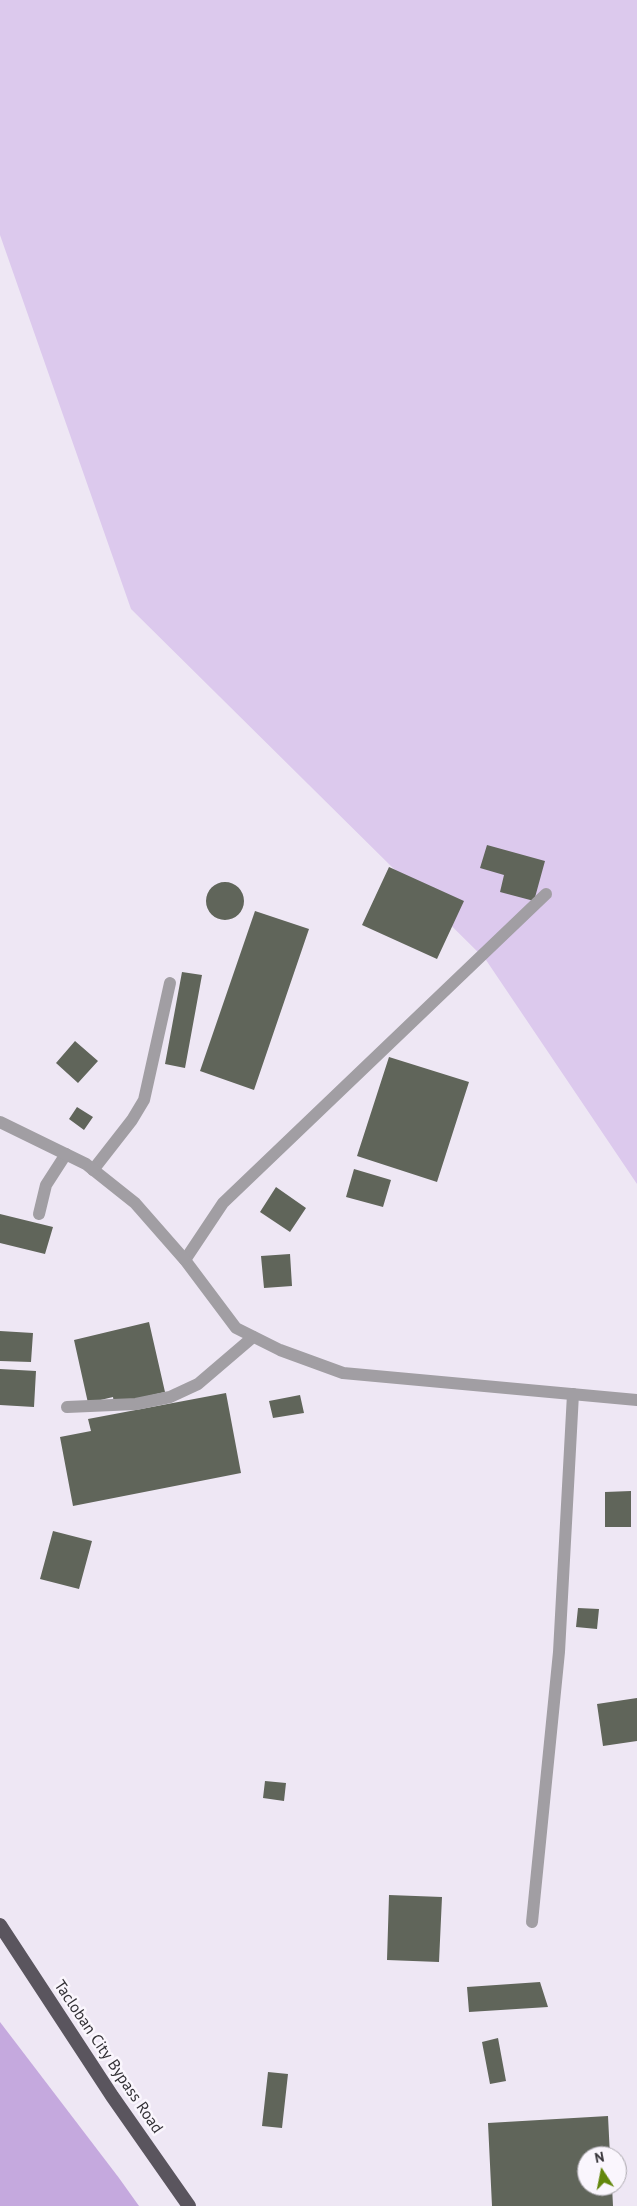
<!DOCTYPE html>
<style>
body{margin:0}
#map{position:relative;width:637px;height:2206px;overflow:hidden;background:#eee7f4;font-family:"PT Sans",sans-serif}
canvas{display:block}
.north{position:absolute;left:577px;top:2146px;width:50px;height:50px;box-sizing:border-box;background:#faf6fd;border:1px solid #aaa7ad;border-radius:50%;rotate:349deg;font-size:14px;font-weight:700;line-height:20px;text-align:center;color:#333136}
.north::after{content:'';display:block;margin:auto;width:18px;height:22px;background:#62870b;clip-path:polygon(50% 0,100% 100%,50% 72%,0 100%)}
</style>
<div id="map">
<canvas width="637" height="2206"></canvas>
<div class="north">N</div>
</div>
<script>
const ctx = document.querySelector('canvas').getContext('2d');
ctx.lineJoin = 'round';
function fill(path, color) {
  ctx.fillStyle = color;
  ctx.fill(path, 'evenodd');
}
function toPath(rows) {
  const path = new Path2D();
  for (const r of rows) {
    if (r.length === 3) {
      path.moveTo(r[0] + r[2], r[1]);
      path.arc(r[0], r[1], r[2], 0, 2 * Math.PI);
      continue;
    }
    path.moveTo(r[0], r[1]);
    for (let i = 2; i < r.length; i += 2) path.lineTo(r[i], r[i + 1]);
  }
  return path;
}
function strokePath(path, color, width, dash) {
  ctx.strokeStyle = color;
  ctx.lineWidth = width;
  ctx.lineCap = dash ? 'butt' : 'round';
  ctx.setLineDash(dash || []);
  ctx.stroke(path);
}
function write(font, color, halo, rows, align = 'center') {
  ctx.font = font + ' "PT Sans",sans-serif';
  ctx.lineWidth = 5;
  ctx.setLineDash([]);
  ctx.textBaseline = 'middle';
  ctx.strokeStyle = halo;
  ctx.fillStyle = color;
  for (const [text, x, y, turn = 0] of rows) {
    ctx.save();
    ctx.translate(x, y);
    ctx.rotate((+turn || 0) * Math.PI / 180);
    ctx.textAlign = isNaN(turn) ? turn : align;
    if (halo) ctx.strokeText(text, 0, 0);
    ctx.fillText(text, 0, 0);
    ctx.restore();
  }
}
fill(toPath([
 [0,0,637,0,637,1184,486,960,131,609,0,235]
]), '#dcc9ed');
fill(toPath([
 [0,2022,119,2178,139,2206,0,2206]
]), '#c5a9de');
fill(toPath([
 [487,845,545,861,534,901,500,892,504,875,480,868],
 [389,867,464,901,437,959,362,925],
 [225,901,19],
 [255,911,309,929,254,1090,200,1071],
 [182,972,202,975,185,1068,165,1064],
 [75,1041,98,1061,78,1083,56,1063],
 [389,1057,469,1082,437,1182,357,1156],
 [77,1107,93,1117,84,1130,69,1119],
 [354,1169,391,1180,383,1207,346,1197],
 [276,1187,306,1208,290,1232,260,1212],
 [0,1214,53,1227,45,1254,0,1243],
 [290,1254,292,1286,264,1288,261,1256],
 [149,1322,165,1392,114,1404,113,1397,88,1403,74,1340],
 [0,1331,33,1333,31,1362,0,1361],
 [0,1369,36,1371,34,1407,0,1405],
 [226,1393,241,1473,73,1506,60,1437,91,1431,88,1419],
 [300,1395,304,1413,273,1418,269,1401],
 [631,1491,631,1527,605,1527,605,1492],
 [53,1531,92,1541,79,1589,40,1579],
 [578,1608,599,1609,597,1629,576,1627],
 [637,1698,637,1741,603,1746,597,1704],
 [265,1781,286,1783,284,1801,263,1798],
 [389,1895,442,1897,439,1962,387,1960],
 [540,1982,548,2007,469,2012,467,1987],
 [498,2038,506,2081,490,2084,482,2042],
 [268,2072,288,2074,282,2128,262,2126],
 [608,2116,610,2156,587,2156,587,2186,612,2186,613,2206,492,2206,488,2123]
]), '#60655a');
strokePath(toPath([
 [93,1170,132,1120,144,1100,170,983],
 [39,1214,46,1185,66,1154],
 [185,1260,223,1203,546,894],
 [67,1407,136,1404,170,1397,198,1384,253,1337]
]), '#a19ea3', 12);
strokePath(toPath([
 [532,1922,559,1652,573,1394]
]), '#a19ea3', 12);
strokePath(toPath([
 [0,1122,86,1164,135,1203,185,1260,236,1328,280,1350,343,1373,637,1400]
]), '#a19ea3', 12);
strokePath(toPath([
 [0,1925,112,2096,189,2206]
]), '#5a555e', 14);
write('16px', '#333136', '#faf6fd', [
 ["Tacloban City Bypass Road",108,2057,56]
]);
</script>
